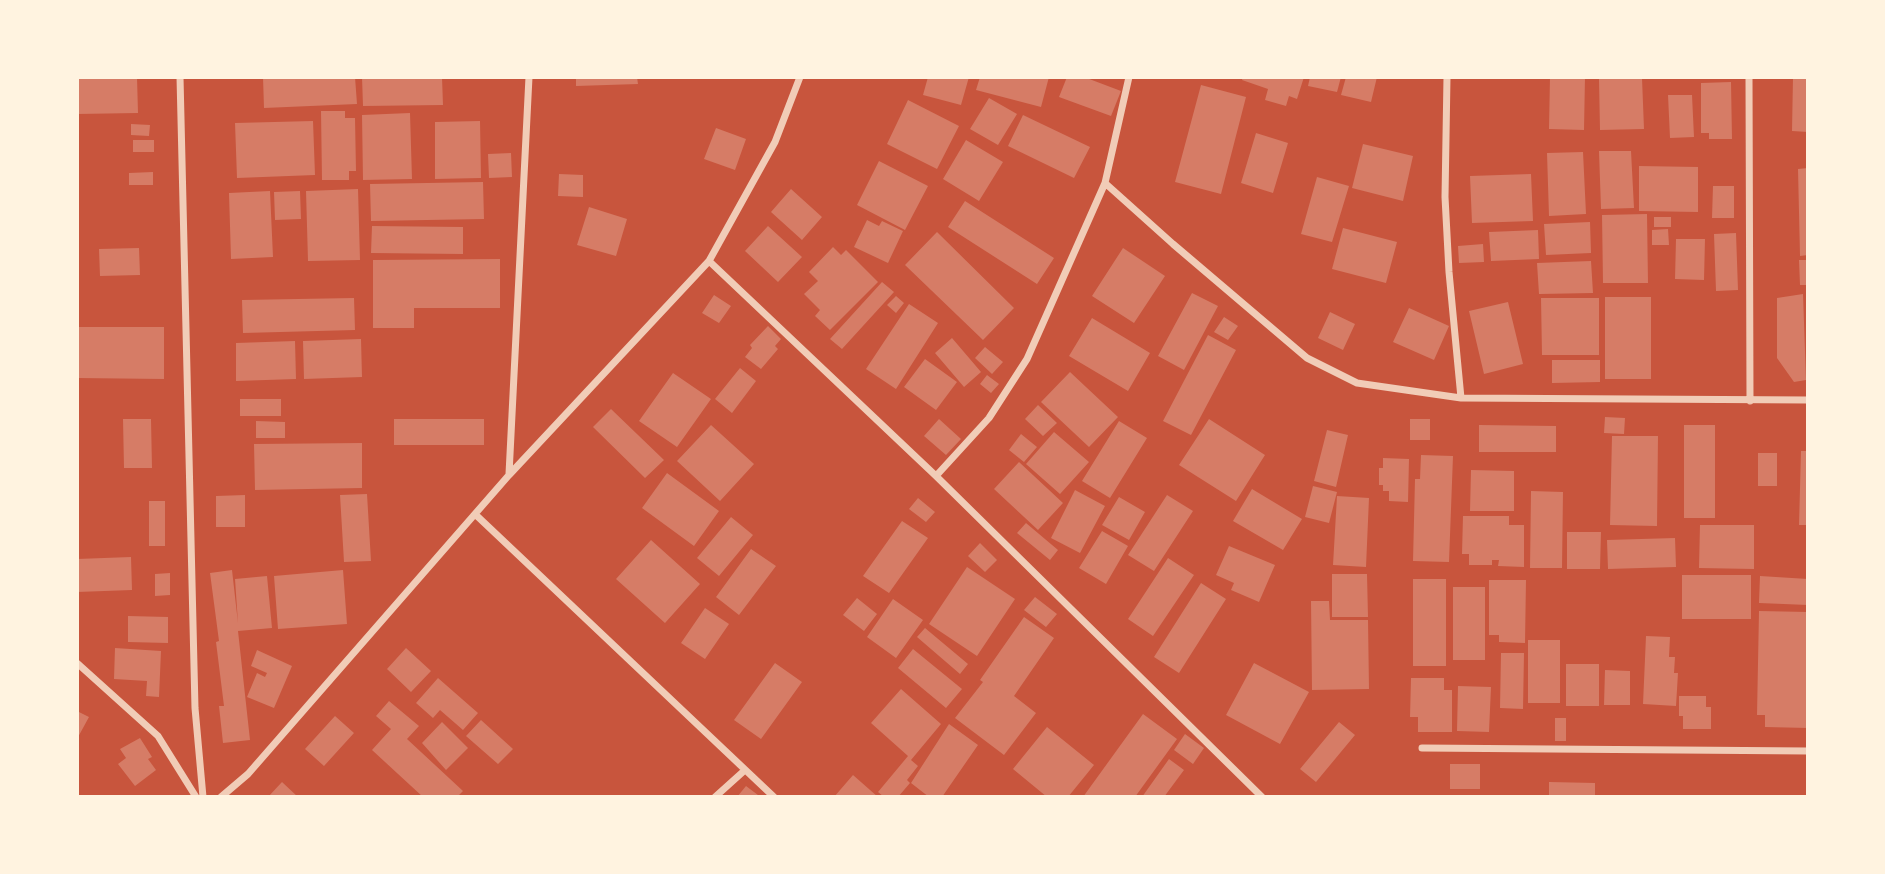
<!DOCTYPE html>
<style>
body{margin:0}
#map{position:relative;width:1885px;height:874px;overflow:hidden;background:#c8553d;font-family:Arial,sans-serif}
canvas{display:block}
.frame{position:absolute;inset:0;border:79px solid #fff3e0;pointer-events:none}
</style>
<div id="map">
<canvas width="1885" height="874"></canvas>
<div class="frame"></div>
</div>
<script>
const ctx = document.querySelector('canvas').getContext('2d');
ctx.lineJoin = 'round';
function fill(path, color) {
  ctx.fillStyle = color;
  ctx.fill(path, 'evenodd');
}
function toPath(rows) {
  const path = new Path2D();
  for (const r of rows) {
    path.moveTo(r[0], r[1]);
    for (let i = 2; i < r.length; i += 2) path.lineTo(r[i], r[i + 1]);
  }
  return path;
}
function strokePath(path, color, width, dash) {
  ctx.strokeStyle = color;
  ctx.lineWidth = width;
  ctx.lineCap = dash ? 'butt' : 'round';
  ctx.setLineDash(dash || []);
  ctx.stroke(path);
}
fill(toPath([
 [77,77,137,77,138,113,77,114],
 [263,77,355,77,357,104,264,108],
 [362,77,442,77,443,105,363,106],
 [576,77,637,77,638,84,576,86],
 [928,77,969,77,961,105,923,95],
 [980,77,1049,77,1041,107,976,90],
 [1067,77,1084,77,1121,91,1111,116,1059,97],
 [1243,77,1304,77,1297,99,1289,96,1286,106,1265,100,1268,89,1242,80],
 [1310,77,1341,77,1337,92,1308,86],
 [1346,77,1377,77,1371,102,1341,95],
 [1550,77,1585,77,1584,130,1549,129],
 [1793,77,1808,78,1808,132,1792,131],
 [1642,78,1644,129,1600,130,1599,79],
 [1731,82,1732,139,1709,139,1709,133,1701,133,1701,83],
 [1201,85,1246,97,1221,194,1175,182],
 [1668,95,1692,95,1694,137,1670,138],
 [989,98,1017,114,998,145,970,129],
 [908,100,959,126,937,169,887,144],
 [321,111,345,111,345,118,355,118,356,171,349,171,349,180,322,180],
 [410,113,412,179,363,180,362,115],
 [1023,115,1090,147,1074,178,1008,146],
 [313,121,315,175,237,178,235,123],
 [480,121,481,178,435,179,435,122],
 [131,124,150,125,149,136,131,135],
 [716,128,746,139,735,170,704,159],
 [1256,133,1288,143,1273,193,1241,183],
 [133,140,154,140,154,152,133,152],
 [966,140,1003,162,979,201,943,179],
 [1363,144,1413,156,1403,201,1352,188],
 [1599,151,1631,151,1634,208,1601,209],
 [1583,152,1586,214,1549,216,1547,153],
 [511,153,512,177,489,178,488,154],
 [879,161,928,186,905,230,857,205],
 [1639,166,1698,167,1698,212,1639,211],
 [1808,168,1808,255,1800,256,1798,169],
 [153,172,153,185,129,185,129,173],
 [559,174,583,175,583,197,558,196],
 [1531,174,1533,221,1472,223,1470,176],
 [1317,177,1349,186,1332,242,1301,234],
 [483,182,484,219,371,221,370,184],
 [1713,186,1734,186,1734,218,1712,218],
 [358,189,360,260,308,261,306,191],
 [791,189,822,217,802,240,771,212],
 [270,191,273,257,231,259,229,193],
 [300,191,301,219,275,220,274,192],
 [965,201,1054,258,1037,284,948,227],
 [589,207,627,219,616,256,577,245],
 [1647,214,1648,283,1603,283,1602,215],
 [1654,217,1671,217,1671,227,1654,227],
 [867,220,879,226,882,221,903,231,888,263,854,247],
 [1590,222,1591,253,1546,255,1544,224],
 [372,226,463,227,463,254,371,253],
 [768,226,802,257,778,282,745,251],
 [1343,228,1397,242,1386,283,1332,269],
 [1668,229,1669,245,1652,245,1652,230],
 [1538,230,1539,259,1491,261,1489,232],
 [937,232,1014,308,983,340,905,265],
 [1736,233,1738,290,1716,291,1714,234],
 [1676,239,1705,239,1704,280,1675,279],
 [1483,244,1484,262,1459,263,1458,246],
 [833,247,841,255,846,250,878,282,830,330,815,316,820,310,804,294,818,281,809,272],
 [139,248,140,275,100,276,99,249],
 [1123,248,1165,276,1134,323,1092,296],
 [500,259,500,308,414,308,414,328,373,328,373,260],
 [1799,260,1808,260,1808,285,1800,285],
 [1591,261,1593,293,1539,294,1537,263],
 [882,282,894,292,842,349,830,339],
 [1192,293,1218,306,1184,370,1158,356],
 [1803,294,1806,380,1794,382,1777,358,1777,298],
 [714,295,731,306,719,323,702,313],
 [896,296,904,303,896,313,887,305],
 [1605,297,1651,297,1651,379,1605,379],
 [354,298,355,330,243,333,242,300],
 [1541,298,1599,298,1599,355,1542,355],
 [1508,302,1523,364,1484,374,1469,311],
 [909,304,938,323,896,389,866,369],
 [1409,308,1449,326,1434,360,1393,342],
 [1330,312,1355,324,1343,350,1318,338],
 [1224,317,1238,326,1228,340,1214,332],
 [1092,318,1150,353,1128,391,1069,356],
 [768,326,781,339,775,346,778,349,761,369,745,357,752,348,750,345],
 [77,327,164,327,164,379,77,378],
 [1208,335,1236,350,1191,435,1163,421],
 [952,338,981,372,964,387,935,353],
 [361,339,362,377,304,379,303,341],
 [295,341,296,379,236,381,236,343],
 [985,347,1003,362,992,374,975,358],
 [925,359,957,382,936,410,904,387],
 [1552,360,1600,360,1600,382,1552,383],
 [740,368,756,381,732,413,715,399],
 [1070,372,1118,417,1089,447,1041,402],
 [673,373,711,399,677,447,639,421],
 [987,375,999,384,991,393,980,384],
 [240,399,281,399,281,416,240,416],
 [1038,405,1057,423,1043,436,1025,419],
 [611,409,664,460,645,478,593,427],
 [1605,417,1625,418,1624,434,1604,433],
 [123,419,151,419,152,468,124,468],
 [394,419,484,419,484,445,394,445],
 [939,419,961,439,946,455,924,436],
 [1209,419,1265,455,1236,501,1179,465],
 [1410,419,1430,419,1430,440,1410,440],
 [256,421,285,422,285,438,256,438],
 [1119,421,1147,438,1110,498,1082,481],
 [711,425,754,464,720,501,677,461],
 [1479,425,1556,426,1556,452,1479,452],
 [1684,425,1715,425,1715,518,1684,518],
 [1327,430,1348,435,1336,487,1314,481],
 [1054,432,1089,462,1060,494,1026,464],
 [1021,434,1037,447,1024,462,1009,450],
 [1612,436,1658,436,1657,526,1610,525],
 [362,443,362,488,255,490,254,444],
 [1801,451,1808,451,1808,525,1799,525],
 [1758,453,1777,453,1777,486,1758,486],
 [1421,455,1453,456,1449,562,1413,561,1415,479,1420,479],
 [1383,458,1409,459,1408,502,1389,501,1389,491,1383,491,1383,485,1379,485,1379,468,1383,468],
 [1019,462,1063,503,1038,530,994,489],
 [1471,470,1514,471,1514,511,1470,511],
 [667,473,719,511,694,546,642,508],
 [1313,486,1337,492,1329,523,1305,517],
 [1252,489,1302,519,1283,550,1233,521],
 [1075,490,1105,506,1080,553,1051,538],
 [1531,491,1563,492,1562,568,1530,568],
 [367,494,371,561,344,562,340,495],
 [245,495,245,527,216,527,216,496],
 [1167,495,1193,511,1154,571,1128,555],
 [1337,496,1369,498,1366,567,1333,565],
 [1119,497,1145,512,1129,540,1102,525],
 [918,498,935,512,926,522,909,509],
 [149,501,165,501,165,546,149,546],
 [1463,516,1509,516,1509,525,1524,525,1524,567,1498,566,1499,560,1492,560,1492,565,1469,565,1469,554,1462,554],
 [731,517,753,535,719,576,697,558],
 [902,521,928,538,889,593,863,576],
 [1026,523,1058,550,1050,560,1017,533],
 [1700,525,1754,525,1754,569,1699,568],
 [1102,531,1128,546,1106,584,1079,568],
 [1567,532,1601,532,1600,569,1567,569],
 [1675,538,1676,567,1608,569,1607,540],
 [651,540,700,584,665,623,616,579],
 [980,543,997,560,985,572,968,556],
 [1229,546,1275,565,1259,602,1231,590,1234,583,1216,575],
 [751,549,776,566,739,615,716,597],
 [131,557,132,590,77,592,77,559],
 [1168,558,1194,575,1153,636,1128,619],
 [967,567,1015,599,977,656,929,624],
 [232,570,238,623,235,579,267,576,272,628,238,631,250,740,223,743,219,706,224,706,216,642,219,641,210,573],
 [343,570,347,624,278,629,274,576],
 [170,573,170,595,155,596,155,574],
 [1332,574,1367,574,1368,617,1332,617],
 [1682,575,1751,575,1751,619,1682,619],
 [1760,576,1808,579,1808,605,1759,603],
 [1413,579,1446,579,1446,666,1413,666],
 [1489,580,1526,580,1525,643,1499,642,1499,635,1489,635],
 [1201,583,1226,599,1179,673,1154,657],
 [1453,587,1485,587,1485,660,1453,660],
 [1035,597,1057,614,1046,627,1024,610],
 [857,598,877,614,864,631,843,615],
 [893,599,923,620,896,658,867,637],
 [1311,601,1329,601,1330,620,1368,620,1369,689,1312,690],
 [705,608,729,624,705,659,681,643],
 [1759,611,1808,612,1808,728,1765,727,1765,715,1757,715],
 [128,616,168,617,168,643,128,642],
 [1024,617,1054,638,1014,696,1036,713,1004,755,955,718,983,682,980,680],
 [925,628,968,664,960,674,917,637],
 [1646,636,1670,637,1669,657,1675,657,1674,673,1678,673,1676,706,1643,704],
 [1528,640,1560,640,1560,703,1528,703],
 [115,648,161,651,159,697,146,696,147,681,114,679],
 [406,648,431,671,411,692,387,669],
 [913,649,962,689,946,708,898,668],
 [257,650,292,666,274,708,247,697,257,673,265,677,267,673,251,666],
 [1501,653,1524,653,1523,709,1500,708],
 [775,663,802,682,761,739,734,720],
 [1254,663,1309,692,1280,744,1226,715],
 [1566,664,1599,664,1599,706,1566,706],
 [1605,670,1630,671,1630,705,1604,705],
 [438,678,478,713,463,730,440,710,433,718,416,703],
 [1411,678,1444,678,1444,690,1452,690,1452,732,1418,732,1418,717,1410,717],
 [1458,686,1491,687,1489,732,1457,731],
 [901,689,941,724,911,760,918,766,907,780,910,783,898,797,884,797,878,792,908,756,871,723],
 [1679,696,1706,696,1706,707,1711,707,1711,729,1683,729,1683,716,1679,716],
 [389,701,419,726,407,739,463,791,457,797,423,797,372,750,391,729,376,716],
 [77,711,89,717,77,739],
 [1143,714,1177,739,1135,797,1083,797],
 [335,716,354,733,324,766,305,749],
 [1555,718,1566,718,1566,741,1555,741],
 [481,720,513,749,498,764,466,736],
 [442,722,468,748,446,770,422,743],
 [1339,722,1355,735,1316,782,1300,769],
 [949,724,978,745,942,797,929,797,911,783],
 [1047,727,1094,765,1068,797,1047,797,1013,769],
 [1185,734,1204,748,1193,764,1174,750],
 [140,738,152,757,148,759,156,770,135,786,118,764,126,758,120,749],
 [1169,759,1184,770,1164,797,1142,797],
 [1450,764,1480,764,1480,789,1450,789],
 [853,775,878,797,834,797],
 [282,782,298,797,268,797],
 [1549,782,1595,783,1595,797,1549,797],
 [746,786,758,795,756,797,737,797]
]), '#d67c66');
strokePath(toPath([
 [180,77,195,708,203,797],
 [1447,77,1445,197,1449,272,1461,398],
 [1749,77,1750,401],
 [1105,183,1173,244,1307,358,1357,383,1461,398,1808,400],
 [709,261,936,476,1262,797],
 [509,474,529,77],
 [936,476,989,418,1027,359,1105,183,1129,77],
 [476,515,774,797],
 [77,663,158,736,196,797],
 [1422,748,1808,751],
 [221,797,248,774,509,475,709,261,775,142,800,77],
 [715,797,745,770]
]), '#f1ccb7', 7);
</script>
